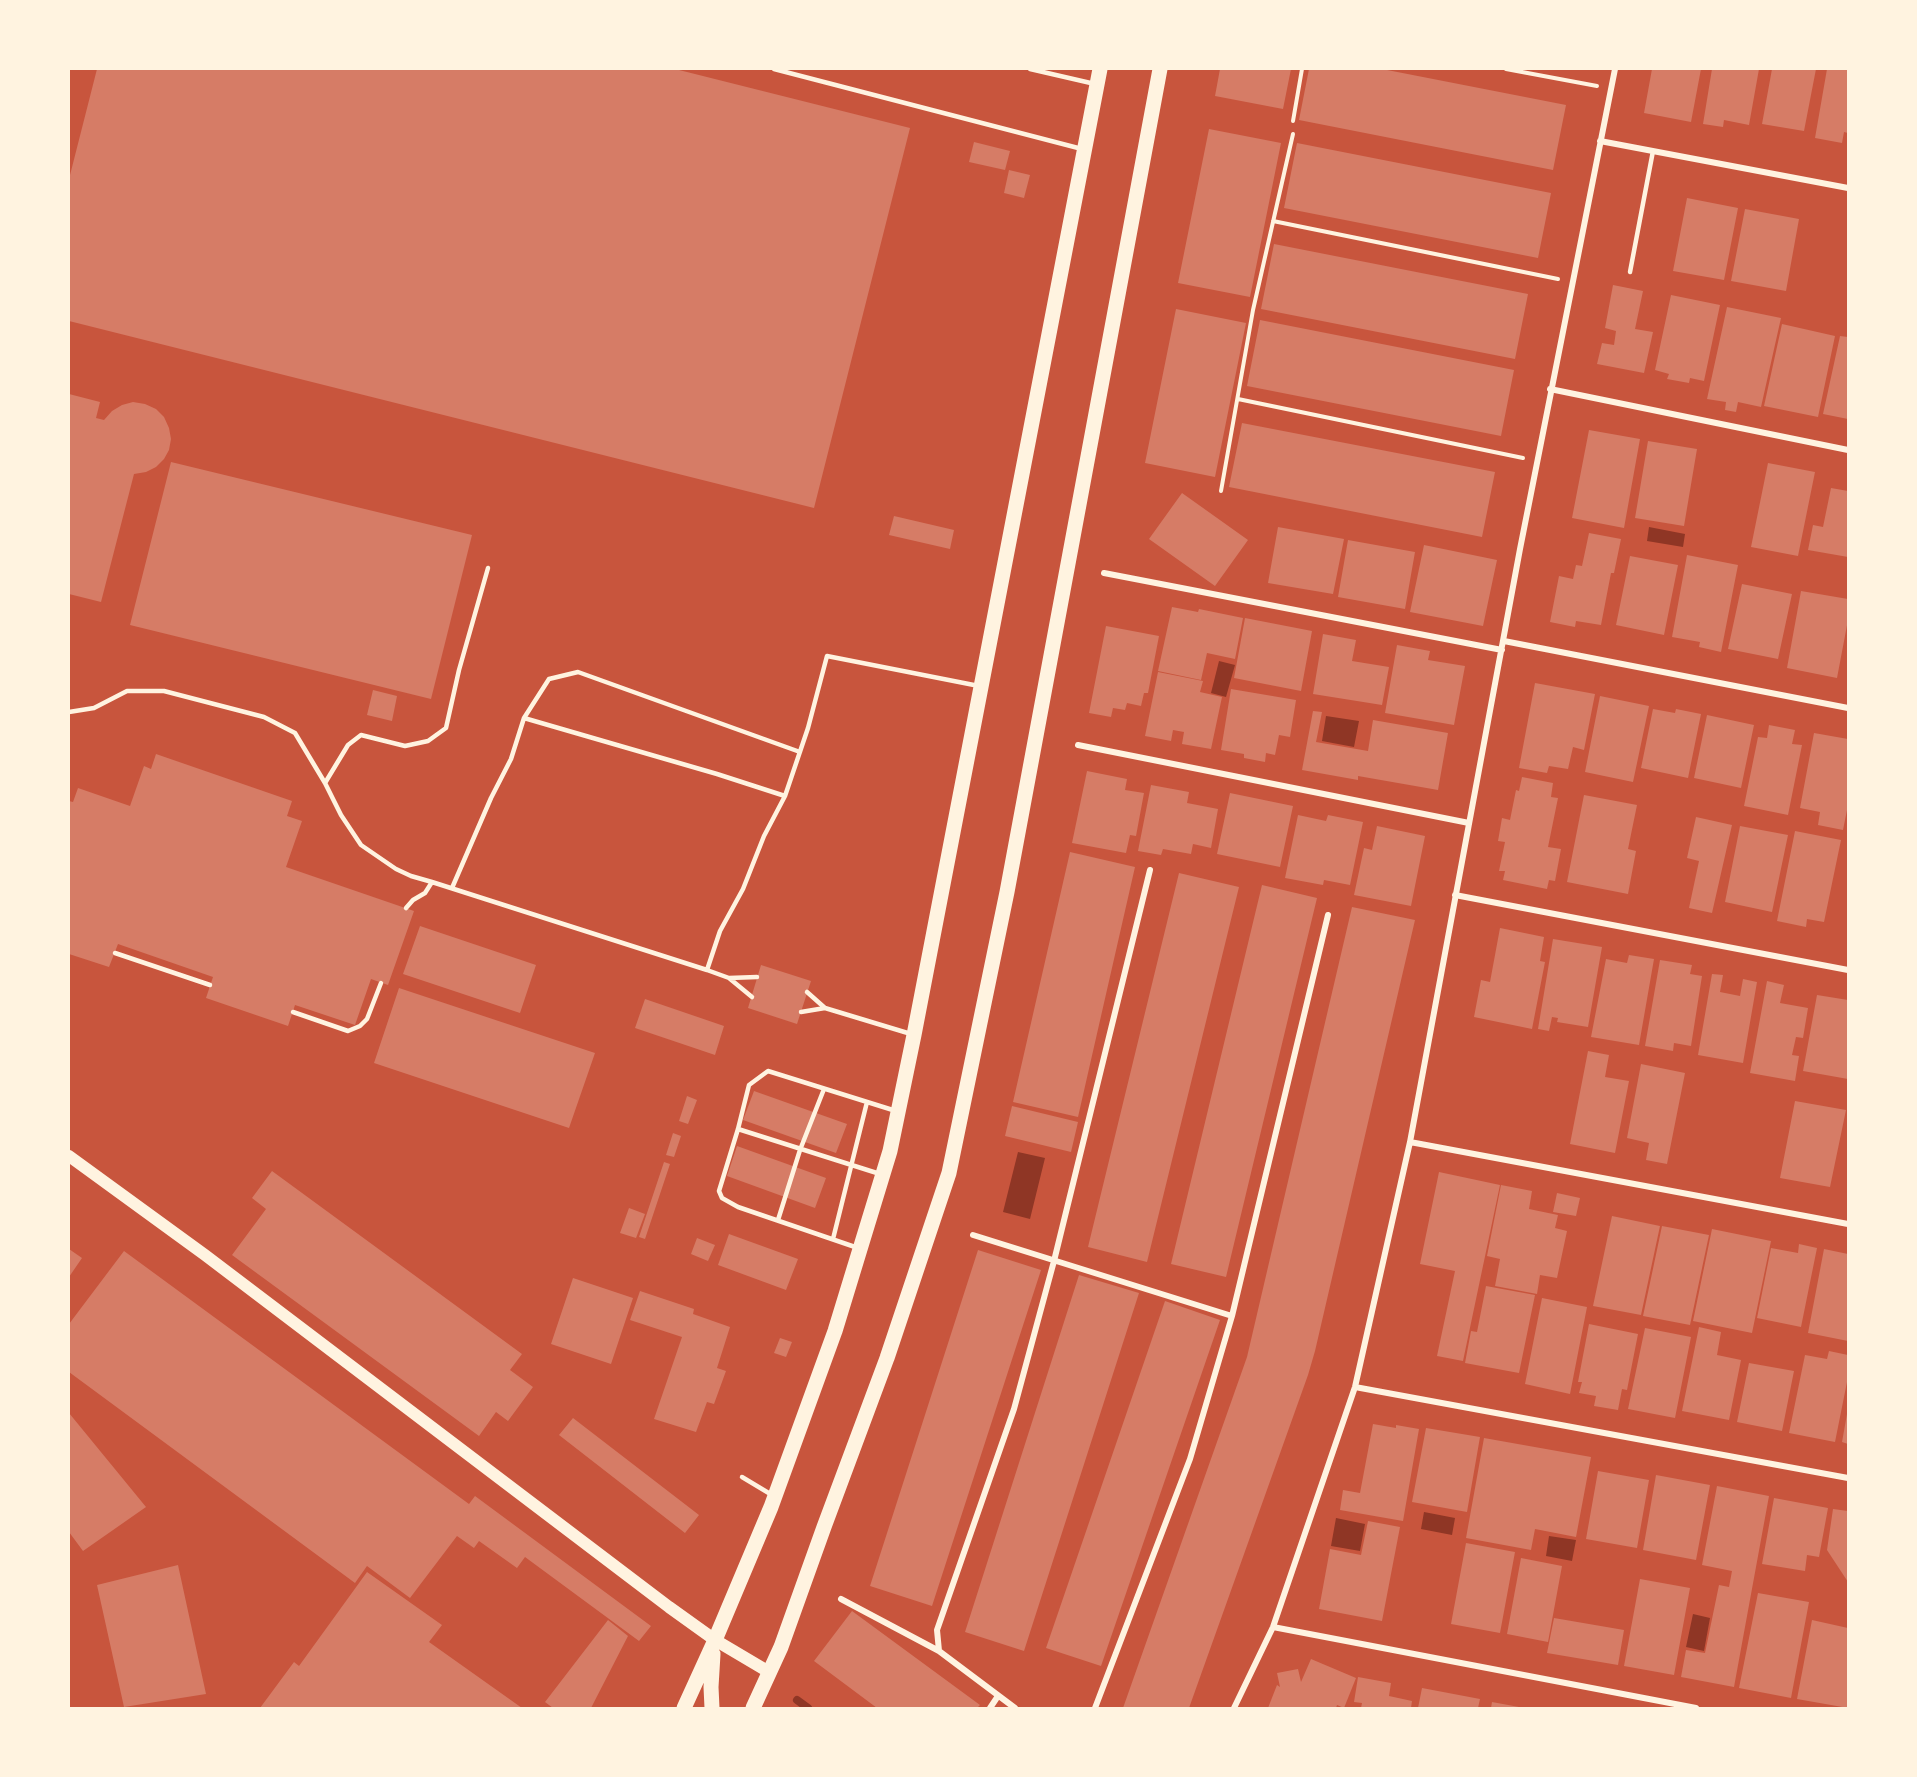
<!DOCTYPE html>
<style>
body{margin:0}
#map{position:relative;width:1917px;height:1777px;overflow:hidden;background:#c8553d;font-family:Mulish,sans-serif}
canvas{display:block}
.frame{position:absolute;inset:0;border:70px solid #fff3e0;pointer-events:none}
</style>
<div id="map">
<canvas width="1917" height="1777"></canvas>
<div class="frame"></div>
</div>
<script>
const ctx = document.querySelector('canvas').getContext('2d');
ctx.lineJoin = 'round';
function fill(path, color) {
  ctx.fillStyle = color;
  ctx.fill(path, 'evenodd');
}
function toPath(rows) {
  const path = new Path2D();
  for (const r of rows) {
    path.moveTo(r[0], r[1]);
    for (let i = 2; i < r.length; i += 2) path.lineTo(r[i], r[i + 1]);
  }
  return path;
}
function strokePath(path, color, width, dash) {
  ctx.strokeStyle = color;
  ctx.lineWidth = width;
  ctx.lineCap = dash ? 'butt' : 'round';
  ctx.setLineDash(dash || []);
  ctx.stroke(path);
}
fill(toPath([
 [1649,527,1685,534,1683,547,1647,541],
 [1219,661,1235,665,1226,697,1211,693],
 [1326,716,1359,721,1354,747,1322,741],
 [1018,1152,1045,1158,1030,1219,1003,1212],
 [1424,1512,1455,1518,1452,1535,1421,1529],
 [1336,1518,1365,1524,1360,1551,1331,1546],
 [1549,1536,1576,1540,1572,1561,1546,1556],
 [1693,1614,1710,1618,1704,1651,1686,1647]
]), '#8f3625');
strokePath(toPath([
 [797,1700,808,1708]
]), '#8f3625', 8);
fill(toPath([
 [97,69,675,69,910,128,814,508,69,321,69,179],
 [1220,69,1291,69,1283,109,1215,96],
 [1309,69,1382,69,1566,105,1553,170,1299,120],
 [1652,69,1701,69,1691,122,1644,113],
 [1712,69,1759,69,1749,125,1724,120,1723,127,1703,124],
 [1772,69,1816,69,1804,131,1762,124],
 [1827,69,1848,69,1848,133,1844,132,1842,143,1815,138],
 [1209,129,1281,143,1250,297,1178,283],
 [974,142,1010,151,1005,170,969,162],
 [1297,143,1551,193,1538,258,1284,208],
 [1009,170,1030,175,1024,198,1004,193],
 [1687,198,1738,208,1724,280,1673,271],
 [1745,209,1799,219,1786,291,1731,281],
 [1274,244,1528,294,1515,359,1261,309],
 [1613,285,1643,291,1635,329,1653,332,1644,373,1597,364,1602,343,1614,345,1616,331,1605,328],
 [1671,295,1720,305,1704,381,1690,378,1689,383,1667,379,1669,374,1655,370],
 [1727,307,1781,318,1761,407,1738,402,1736,412,1725,410,1726,402,1707,399],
 [1176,309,1246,323,1215,477,1145,463],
 [1260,320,1514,370,1501,436,1247,386],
 [1782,324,1835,336,1818,417,1764,406],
 [1840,336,1848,337,1848,419,1823,414],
 [69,394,100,402,96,418,104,420,112,411,122,405,133,402,145,404,156,409,164,417,169,428,171,439,169,450,164,459,156,467,146,472,134,474,101,602,69,594],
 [1242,423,1495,472,1482,537,1229,487],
 [1589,430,1640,439,1624,528,1572,518],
 [1648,441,1697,449,1684,526,1635,518],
 [171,462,472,535,431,699,130,625],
 [1768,463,1815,472,1798,556,1751,547],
 [1831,488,1848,491,1848,557,1808,550,1813,525,1823,527],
 [1182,493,1248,540,1215,586,1149,539],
 [894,516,954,530,950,549,889,535],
 [1278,527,1344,539,1333,594,1268,583],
 [1589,533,1621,539,1614,573,1611,573,1601,625,1576,621,1575,627,1550,622,1559,576,1573,579,1576,565,1582,566],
 [1348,540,1415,552,1405,609,1338,597],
 [1424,545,1497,560,1483,626,1410,612],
 [1687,555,1738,565,1721,652,1699,647,1700,642,1672,637],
 [1630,556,1678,565,1664,635,1616,625],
 [1742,584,1792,594,1778,659,1728,649],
 [1801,591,1848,599,1848,620,1837,678,1787,668],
 [1172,607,1198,612,1199,609,1243,618,1235,659,1207,653,1201,680,1158,671],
 [1245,618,1312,631,1301,691,1234,678],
 [1106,626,1159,636,1148,693,1144,693,1141,706,1127,703,1125,710,1113,708,1111,717,1089,713],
 [1323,634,1356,640,1352,661,1389,667,1382,705,1313,694],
 [1397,645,1430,651,1428,660,1465,666,1454,725,1385,713],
 [1158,672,1203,681,1200,692,1222,697,1211,749,1182,744,1184,732,1173,730,1171,741,1145,736],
 [1535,683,1595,694,1584,750,1573,747,1568,769,1549,766,1547,773,1519,768],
 [1231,689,1296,700,1290,737,1279,735,1275,755,1266,753,1265,762,1244,758,1244,754,1221,750],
 [373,690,397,696,392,721,367,715],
 [1600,696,1649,706,1633,782,1585,772],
 [1653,709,1675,713,1676,709,1701,714,1688,778,1641,768],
 [1313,711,1322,712,1316,742,1368,751,1373,720,1448,733,1438,790,1358,776,1358,780,1302,770],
 [1707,715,1754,725,1741,788,1694,778],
 [1769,725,1795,730,1792,744,1802,745,1788,815,1744,806,1758,737,1767,738],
 [1814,733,1848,739,1848,805,1843,830,1818,825,1820,812,1800,808],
 [156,754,292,801,287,816,302,821,286,867,414,911,388,985,371,979,355,1025,295,1005,288,1026,206,998,213,977,118,944,109,967,69,954,69,801,73,802,78,788,130,806,144,766,151,769],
 [1087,771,1127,779,1125,790,1144,793,1136,836,1130,835,1126,853,1072,843],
 [1522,777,1553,783,1551,797,1558,798,1548,847,1561,849,1555,881,1549,880,1547,889,1503,880,1505,871,1499,871,1505,842,1498,841,1502,818,1510,820,1516,790,1519,791],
 [1151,785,1189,792,1187,803,1218,809,1211,848,1193,844,1191,854,1163,849,1161,855,1138,851],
 [1230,793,1293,806,1280,867,1217,854],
 [1584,795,1637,805,1628,849,1636,851,1628,894,1567,882],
 [1298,815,1326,821,1328,815,1363,822,1350,885,1324,880,1323,885,1285,878],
 [1696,817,1732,825,1712,913,1689,908,1699,861,1687,858],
 [1377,826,1425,836,1411,906,1354,895,1364,848,1372,850],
 [1740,826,1788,835,1772,912,1725,902],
 [1795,831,1841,840,1824,922,1807,919,1806,927,1777,921],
 [1070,852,1135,867,1078,1117,1013,1102],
 [1179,873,1239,887,1147,1262,1088,1247],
 [1262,885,1317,898,1226,1277,1171,1264],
 [1352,907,1415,920,1315,1351,1308,1375,1189,1708,1123,1708,1247,1357],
 [420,926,536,965,520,1013,403,974],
 [1500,928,1544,937,1540,961,1545,962,1532,1029,1474,1017,1481,980,1490,982],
 [1553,939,1602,947,1588,1027,1557,1022,1558,1018,1552,1017,1549,1031,1538,1029],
 [1629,955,1654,959,1639,1045,1591,1037,1606,959,1627,963],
 [1660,960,1692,965,1690,974,1702,976,1691,1046,1674,1043,1673,1051,1645,1046],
 [761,965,811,981,797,1024,748,1008],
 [1712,974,1723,975,1720,992,1740,996,1743,979,1757,982,1743,1063,1698,1055],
 [1767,981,1784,985,1780,1003,1808,1008,1803,1038,1796,1037,1792,1055,1799,1056,1795,1081,1750,1073],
 [399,988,595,1053,569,1128,374,1063],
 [1817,995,1848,1000,1848,1079,1803,1071],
 [645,999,724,1026,715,1055,635,1028],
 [1588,1051,1609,1055,1605,1077,1629,1081,1615,1153,1570,1144],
 [1641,1064,1685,1073,1667,1164,1646,1160,1649,1143,1627,1138],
 [754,1091,847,1124,836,1153,743,1120],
 [687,1096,697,1100,688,1124,679,1121],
 [1795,1101,1846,1110,1830,1187,1780,1178],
 [1012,1106,1078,1122,1071,1152,1005,1136],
 [673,1133,681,1136,674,1157,666,1155],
 [737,1146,826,1178,815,1208,727,1176],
 [664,1162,670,1164,645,1239,639,1237],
 [272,1171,522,1354,510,1370,533,1387,508,1421,496,1412,479,1436,232,1255,266,1209,252,1198],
 [1439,1172,1500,1185,1463,1361,1437,1356,1455,1271,1420,1264],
 [1501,1185,1532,1191,1529,1209,1558,1215,1555,1228,1567,1231,1557,1278,1540,1275,1537,1294,1495,1286,1500,1259,1487,1256],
 [1557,1193,1580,1198,1576,1216,1553,1212],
 [629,1208,645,1214,636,1238,620,1233],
 [1612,1216,1660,1226,1641,1315,1593,1306],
 [1662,1226,1709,1235,1690,1325,1643,1316],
 [1712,1229,1771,1241,1752,1333,1693,1321],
 [729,1234,798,1259,786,1290,718,1265],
 [697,1238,715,1245,708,1261,691,1254],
 [1799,1244,1817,1248,1801,1327,1757,1318,1771,1248,1798,1253],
 [69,1249,82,1258,69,1277],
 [1824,1249,1848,1254,1848,1341,1808,1333],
 [978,1250,1041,1270,932,1606,870,1586],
 [124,1251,469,1504,475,1496,651,1626,639,1641,525,1557,517,1568,479,1541,474,1548,457,1536,410,1598,367,1566,355,1583,69,1372,69,1324],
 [1079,1275,1139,1293,1024,1651,965,1632],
 [573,1278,633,1298,611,1364,551,1344],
 [1486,1286,1535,1295,1519,1373,1465,1363,1471,1331,1477,1332],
 [640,1291,694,1309,693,1314,730,1327,717,1368,726,1371,714,1404,707,1402,696,1432,654,1419,682,1337,630,1320],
 [1542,1298,1587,1307,1570,1394,1525,1384],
 [1165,1301,1220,1320,1101,1666,1046,1648],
 [1589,1324,1638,1334,1627,1390,1622,1389,1618,1410,1594,1406,1596,1396,1579,1393,1582,1382,1578,1382],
 [1699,1327,1721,1332,1717,1355,1741,1360,1729,1420,1682,1411],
 [1645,1328,1691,1337,1675,1418,1628,1409],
 [780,1338,792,1342,786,1357,774,1353],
 [1829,1351,1848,1355,1848,1377,1835,1442,1789,1433,1805,1355,1827,1359],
 [1749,1363,1794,1371,1782,1431,1737,1422],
 [69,1413,146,1507,83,1551,69,1532],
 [1847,1414,1848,1414,1848,1444,1842,1442],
 [573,1418,699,1515,685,1533,559,1435],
 [1373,1424,1396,1428,1396,1425,1419,1429,1403,1521,1340,1510,1343,1490,1360,1493],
 [1426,1428,1480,1437,1467,1512,1412,1502],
 [1484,1438,1591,1457,1576,1537,1535,1529,1531,1550,1466,1538],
 [1598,1471,1649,1480,1637,1548,1586,1539],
 [1656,1475,1710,1485,1696,1560,1643,1550],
 [1717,1486,1769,1496,1734,1687,1681,1677,1686,1650,1705,1653,1719,1585,1729,1587,1732,1571,1702,1565],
 [1774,1498,1828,1508,1819,1557,1807,1555,1805,1571,1762,1564],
 [1833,1509,1848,1511,1848,1582,1827,1550],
 [1368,1521,1400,1527,1382,1621,1319,1609,1330,1549,1361,1555],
 [1466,1543,1515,1552,1500,1633,1451,1624],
 [1521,1558,1562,1566,1548,1642,1507,1634],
 [178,1565,206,1694,124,1707,97,1585],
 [367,1572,442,1625,429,1642,522,1708,260,1708,294,1662,299,1666],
 [1640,1579,1690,1588,1674,1675,1624,1666],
 [1758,1593,1809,1602,1791,1698,1739,1688],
 [852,1611,980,1705,977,1708,877,1708,814,1661],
 [1554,1618,1624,1630,1618,1665,1547,1653],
 [608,1620,628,1636,591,1708,553,1708,545,1702],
 [1812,1620,1848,1628,1848,1708,1797,1699],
 [1311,1659,1356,1678,1344,1708,1337,1705,1336,1708,1268,1708,1277,1685,1280,1687,1277,1673,1298,1669,1301,1682],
 [1358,1677,1391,1683,1389,1696,1412,1701,1411,1708,1361,1708,1362,1703,1354,1702],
 [1422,1688,1480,1699,1478,1708,1418,1708],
 [1492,1702,1519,1707,1519,1708,1491,1708]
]), '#d67c66');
strokePath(toPath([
 [1506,69,1597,86],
 [1293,121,1302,69],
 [1273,221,1558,279],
 [1238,399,1523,458],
 [1221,491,1253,310,1293,134]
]), '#fff3e0', 4);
strokePath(toPath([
 [774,69,1082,149],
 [1030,69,1095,84],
 [1630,272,1653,151],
 [69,712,94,708,127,691,164,691,264,717,295,733,325,783,341,815,361,845,396,869,411,876,432,882],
 [524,718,549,679,578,672,800,752],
 [325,783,348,745,361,735,405,746,428,741,446,728,459,670,488,568],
 [452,888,491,798,511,759,524,718,717,774,785,796],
 [406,908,413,900,425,893,432,882,707,970,729,978,752,997],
 [115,953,210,985],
 [707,970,720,931,743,889,764,836,785,796,808,728,827,656,979,686],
 [729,978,757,977],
 [807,992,825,1008,911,1034],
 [293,1012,348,1031,360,1026,367,1019,381,983],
 [801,1012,825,1008],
 [738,1129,880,1174],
 [778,1220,800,1150,824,1089],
 [833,1239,867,1102],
 [858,1248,738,1207,722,1198,719,1191,738,1129,749,1085,768,1071,896,1111],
 [742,1477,772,1495]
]), '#fff3e0', 4.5);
strokePath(toPath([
 [1600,141,1848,188],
 [1550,389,1848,450],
 [1104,573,1502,650],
 [1504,641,1848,708],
 [1078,745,1469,823],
 [1455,895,1848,970],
 [1410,1142,1848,1224],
 [973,1235,1232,1316],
 [1355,1387,1848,1478],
 [841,1599,939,1651,1015,1708],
 [1273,1627,1696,1708],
 [939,1651,937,1630,1014,1409,1054,1261,1150,870],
 [990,1708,998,1696],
 [1095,1708,1190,1459,1232,1316,1328,915],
 [1234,1708,1273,1627,1355,1387,1410,1142,1520,549,1615,69]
]), '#fff3e0', 6);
strokePath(toPath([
 [69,1156,205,1255,669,1607,715,1640,769,1672]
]), '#fff3e0', 12);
strokePath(toPath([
 [684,1708,715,1640,771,1507,835,1331,890,1151,914,1035,1100,69],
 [712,1708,711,1687,713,1654],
 [753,1708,781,1647,824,1527,887,1358,949,1173,1007,892,1160,69]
]), '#fff3e0', 15);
</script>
